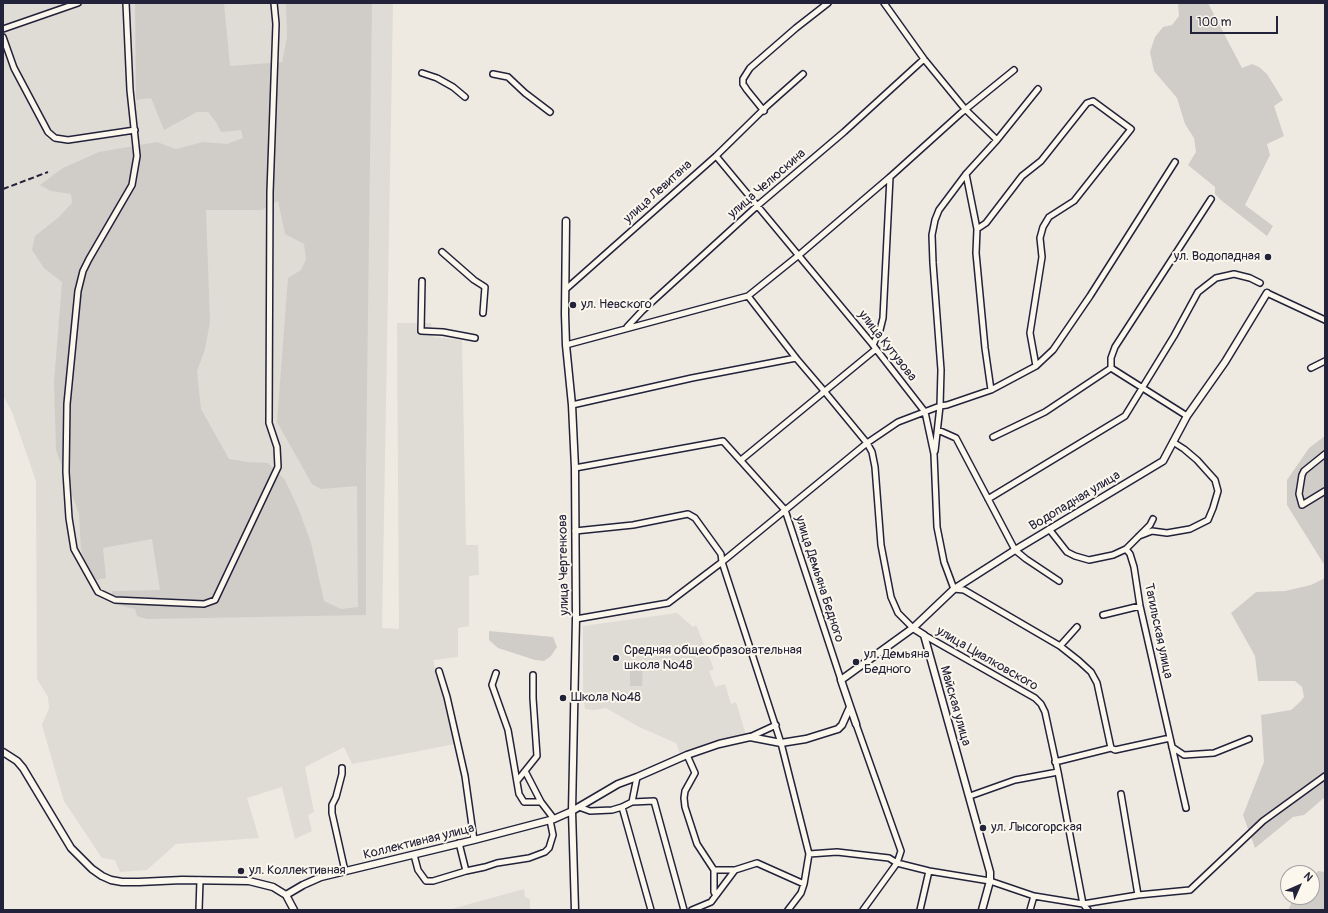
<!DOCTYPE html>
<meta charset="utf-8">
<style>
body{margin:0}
#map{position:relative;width:1328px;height:913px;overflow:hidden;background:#eeeae2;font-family:Pangolin,sans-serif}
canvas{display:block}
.frame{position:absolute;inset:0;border:4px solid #22223b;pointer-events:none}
.north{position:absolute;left:1280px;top:865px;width:40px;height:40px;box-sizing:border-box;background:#fbf7ec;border:1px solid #a4a2a5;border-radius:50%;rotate:45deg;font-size:11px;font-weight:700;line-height:16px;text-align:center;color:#22223b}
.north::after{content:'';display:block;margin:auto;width:14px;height:18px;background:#22223b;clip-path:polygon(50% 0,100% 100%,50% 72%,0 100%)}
.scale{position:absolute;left:1190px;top:16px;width:88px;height:18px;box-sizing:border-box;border:2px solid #22223b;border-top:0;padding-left:5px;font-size:12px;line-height:14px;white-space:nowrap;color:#22223b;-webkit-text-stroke:3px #fbf7ec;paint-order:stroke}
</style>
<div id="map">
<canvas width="1328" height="913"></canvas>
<div class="frame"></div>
<div class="north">N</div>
<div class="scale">100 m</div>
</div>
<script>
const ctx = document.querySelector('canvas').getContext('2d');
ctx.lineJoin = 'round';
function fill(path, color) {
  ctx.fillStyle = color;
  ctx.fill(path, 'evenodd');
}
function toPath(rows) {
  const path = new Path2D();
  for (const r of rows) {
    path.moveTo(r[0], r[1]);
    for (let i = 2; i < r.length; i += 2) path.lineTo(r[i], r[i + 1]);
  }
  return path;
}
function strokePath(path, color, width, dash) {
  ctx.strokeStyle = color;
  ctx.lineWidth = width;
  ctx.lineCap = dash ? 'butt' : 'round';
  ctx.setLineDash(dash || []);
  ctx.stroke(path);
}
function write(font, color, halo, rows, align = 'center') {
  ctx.font = font + ' Pangolin,sans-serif';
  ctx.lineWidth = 4;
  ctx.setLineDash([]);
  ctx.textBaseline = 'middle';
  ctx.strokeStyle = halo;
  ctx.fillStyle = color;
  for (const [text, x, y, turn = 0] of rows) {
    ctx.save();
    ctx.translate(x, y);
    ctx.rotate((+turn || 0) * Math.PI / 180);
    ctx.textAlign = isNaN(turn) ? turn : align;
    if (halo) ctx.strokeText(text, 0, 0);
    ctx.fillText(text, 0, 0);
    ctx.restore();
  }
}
fill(toPath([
 [3,3,393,3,382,628,399,629,397,323,431,323,433,337,462,340,466,545,478,545,479,575,469,576,469,626,458,628,458,657,433,660,455,744,352,764,344,747,305,767,314,812,308,815,312,831,295,839,282,787,247,798,259,838,176,844,147,870,120,872,115,860,102,858,64,801,42,725,49,708,48,697,37,679,36,481,12,412,3,395],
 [677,613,693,627,696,625,714,669,709,671,715,687,725,684,731,704,736,702,746,735,681,756,676,743,639,727,606,708,594,710,585,709,583,695,583,626],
 [524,889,525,897,530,899,530,910,448,910]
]), '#dfdbd5');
fill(toPath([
 [135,3,224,3,230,66,282,62,287,37,286,3,372,3,366,470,366,615,147,619,137,616,135,609,111,603,112,591,160,590,152,539,103,548,106,578,92,581,81,549,79,514,56,450,54,382,62,282,44,268,32,250,35,236,59,217,72,203,71,194,51,191,40,185,63,168,99,152,157,142,176,149,203,142,227,144,243,138,241,130,221,132,216,122,208,112,197,112,164,130,151,98,136,100],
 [278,201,285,234,304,244,306,259,301,270,288,278,277,422,312,484,321,489,357,486,358,607,341,609,324,601,311,543,299,510,285,480,268,463,247,462,229,459,201,409,197,371,205,349,210,322,206,210,262,210],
 [1178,3,1208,3,1242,68,1252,64,1259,67,1267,74,1283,100,1274,106,1284,136,1267,144,1270,155,1245,205,1273,226,1267,236,1222,201,1215,194,1215,187,1188,165,1196,152,1194,138,1185,124,1177,98,1154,71,1150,52,1155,37,1163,27,1172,25,1179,16],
 [1325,436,1325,566,1287,505,1287,480,1309,448],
 [1325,578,1325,797,1304,815,1293,817,1255,848,1243,815,1264,762,1261,715,1291,710,1300,702,1304,697,1302,687,1295,681,1258,681,1255,656,1231,613,1256,592,1285,591,1311,585],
 [489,631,553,637,557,647,551,656,544,661,535,660,498,648,489,640],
 [630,662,643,662,642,686,630,686],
 [1318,871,1325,872,1325,910,1288,910,1292,902,1296,897,1312,897,1312,879]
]), '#d0cdc9');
const minor = toPath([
 [126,3,130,90,137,156,132,185,89,259,83,271,78,291,67,404,66,472,69,518,74,549,98,592,115,600,204,604,215,600,278,467,277,447,269,423,270,192,276,24,274,3],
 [884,3,924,59,965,109,997,140],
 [3,29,78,3],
 [3,37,14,68,48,132,55,138,68,140,135,130],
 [422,73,437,78,453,87,465,97],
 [493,74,508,77,525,93,550,112],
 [764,111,747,90,743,84,743,79,750,68,796,28,828,3],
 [716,156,873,345,876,349,925,412,934,454,937,527,944,562,954,589,964,590,1060,646,1079,661,1091,672,1097,683,1111,748,1115,750,1170,738],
 [966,174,977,229],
 [442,252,474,280,485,287,483,313],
 [422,281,421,331,443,332,475,338],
 [566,289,716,156,767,106,803,74],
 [1267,293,1325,320],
 [748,296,796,358,825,392,867,443,872,452,875,467,881,545,891,597,898,613,913,628],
 [627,327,642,311,757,206,844,132,924,59],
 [566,345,748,296,799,255,890,177,961,113,1014,70],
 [873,345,880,330,883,318,890,177],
 [1311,368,1325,361],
 [991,390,985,348,976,253,977,229,986,223,1022,176,1041,161,1087,103,1093,101,1131,129,1074,201,1049,217,1043,227,1040,238,1042,257,1030,333,1036,366],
 [572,405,692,378,796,358],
 [1187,416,1111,368,1111,358,1115,347,1211,199],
 [938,430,956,438,1015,550,1026,559,1059,581],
 [993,437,1045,412,1111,368],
 [935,451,940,406,941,370,933,263,932,235,935,220,939,210,966,174,997,140,1038,89],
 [1325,454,1304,471,1302,475,1299,494,1302,505,1325,491],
 [741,460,876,349],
 [575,468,723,441,785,510,841,680],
 [988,499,1125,416,1174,336,1198,292,1216,278,1234,274,1250,278,1260,283],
 [1049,529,1067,552,1075,556,1089,560,1113,555,1126,549,1130,554,1134,567,1140,606,1186,808],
 [575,531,633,525,688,514,695,518,721,554,722,562,781,743,809,854,804,884,801,893,788,910],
 [1139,536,1152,531,1167,533,1190,529,1208,520,1213,508,1218,491,1215,480,1197,460,1184,449,1173,442],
 [1126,549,1150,525,1153,519],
 [1103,615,1140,606],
 [576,619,668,603,722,562,867,443,898,422,940,406,947,405,991,390,1036,366,1053,350,1090,296,1175,162],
 [924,635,1035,698,1041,704,1045,712,1058,772,1083,904,1088,910],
 [1060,646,1077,627],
 [439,671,447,697,465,776,474,840],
 [496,673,492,685,508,730,519,794,524,802,541,802,554,819],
 [856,724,901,851,897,863,863,910],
 [750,737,776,725],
 [1172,747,1184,755,1214,753,1249,739],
 [687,755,695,773,685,791,684,798,685,807,697,844,714,870,735,870],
 [1055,762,1111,748],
 [342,768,342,774,336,797,332,805,332,813,345,871],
 [525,771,541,802],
 [517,781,537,756,533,698,533,675],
 [1121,794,1138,895],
 [970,796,1015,780,1058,772],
 [632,802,637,777],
 [579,807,590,811,612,810,622,807],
 [459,843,466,871],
 [809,854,837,852,889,858,897,863,929,871,990,881,1034,896,1083,904,1138,895,1190,890,1263,821,1325,776],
 [414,855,418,870,426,881,433,881,466,871,485,867,497,863,529,858,545,852,549,848,553,835,550,820],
 [714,870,714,892,716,895],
 [199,910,200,880],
 [651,910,622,807,632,802,654,801,684,910],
 [692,910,711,902,735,870,757,863,804,884],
 [920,910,929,871],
 [1030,910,1034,896]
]);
const tertiary = toPath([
 [566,221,565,314,566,345,572,405,575,468,576,619,572,811,575,910],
 [913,628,924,635,990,872,990,881,982,910],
 [856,724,841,680,913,628,954,589,1015,550,1163,461,1187,416,1225,362,1267,293],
 [3,752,17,761,23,768,71,848,92,869,102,876,111,880,122,882,139,882,182,880,249,881,273,887,286,895,294,910],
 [286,895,303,885,321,877,474,840,554,819,572,811,618,784,637,777,687,755,719,744,750,737,781,743,806,739,838,729,842,725,850,707]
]);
strokePath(minor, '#22223b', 8);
strokePath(tertiary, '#22223b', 9);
strokePath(minor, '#fbf7ec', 5);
strokePath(tertiary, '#fbf7ec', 6);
strokePath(toPath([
 [3,189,48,172]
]), '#22223b', 2, [6, 3]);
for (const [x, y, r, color] of [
 [1268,257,4,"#22223b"],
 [573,305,4,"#22223b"],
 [616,658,4,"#22223b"],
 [856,662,4,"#22223b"],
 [563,698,4,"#22223b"],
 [983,828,4,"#22223b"],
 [241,871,4,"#22223b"]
]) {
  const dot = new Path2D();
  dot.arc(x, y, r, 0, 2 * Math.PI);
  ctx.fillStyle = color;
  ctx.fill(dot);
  strokePath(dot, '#fbf7ec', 1.5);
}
write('13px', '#22223b', '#fbf7ec', [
 ["улица Челюскина",767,184,-41],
 ["улица Левитана",658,192,-42],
 ["улица Кутузова",887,346,52],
 ["Водопадная улица",1075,501,-31],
 ["улица Чертенкова",564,565,-91],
 ["улица Демьяна Бедного",819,579,72],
 ["Тагильская улица",1158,631,78],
 ["улица Циалковского",987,659,30],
 ["Майская улица",955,706,74],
 ["Коллективная улица",419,842,-14]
]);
write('13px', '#22223b', '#fbf7ec', [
 ["ул. Водопадная",1260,257,"right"],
 ["ул. Невского",581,305],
 ["Средняя общеобразовательная",624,651],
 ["школа №48",624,666],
 ["ул. Демьяна",864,655],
 ["Бедного",864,670],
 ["Школа №48",571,698],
 ["ул. Лысогорская",991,828],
 ["ул. Коллективная",249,871]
], 'left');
</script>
